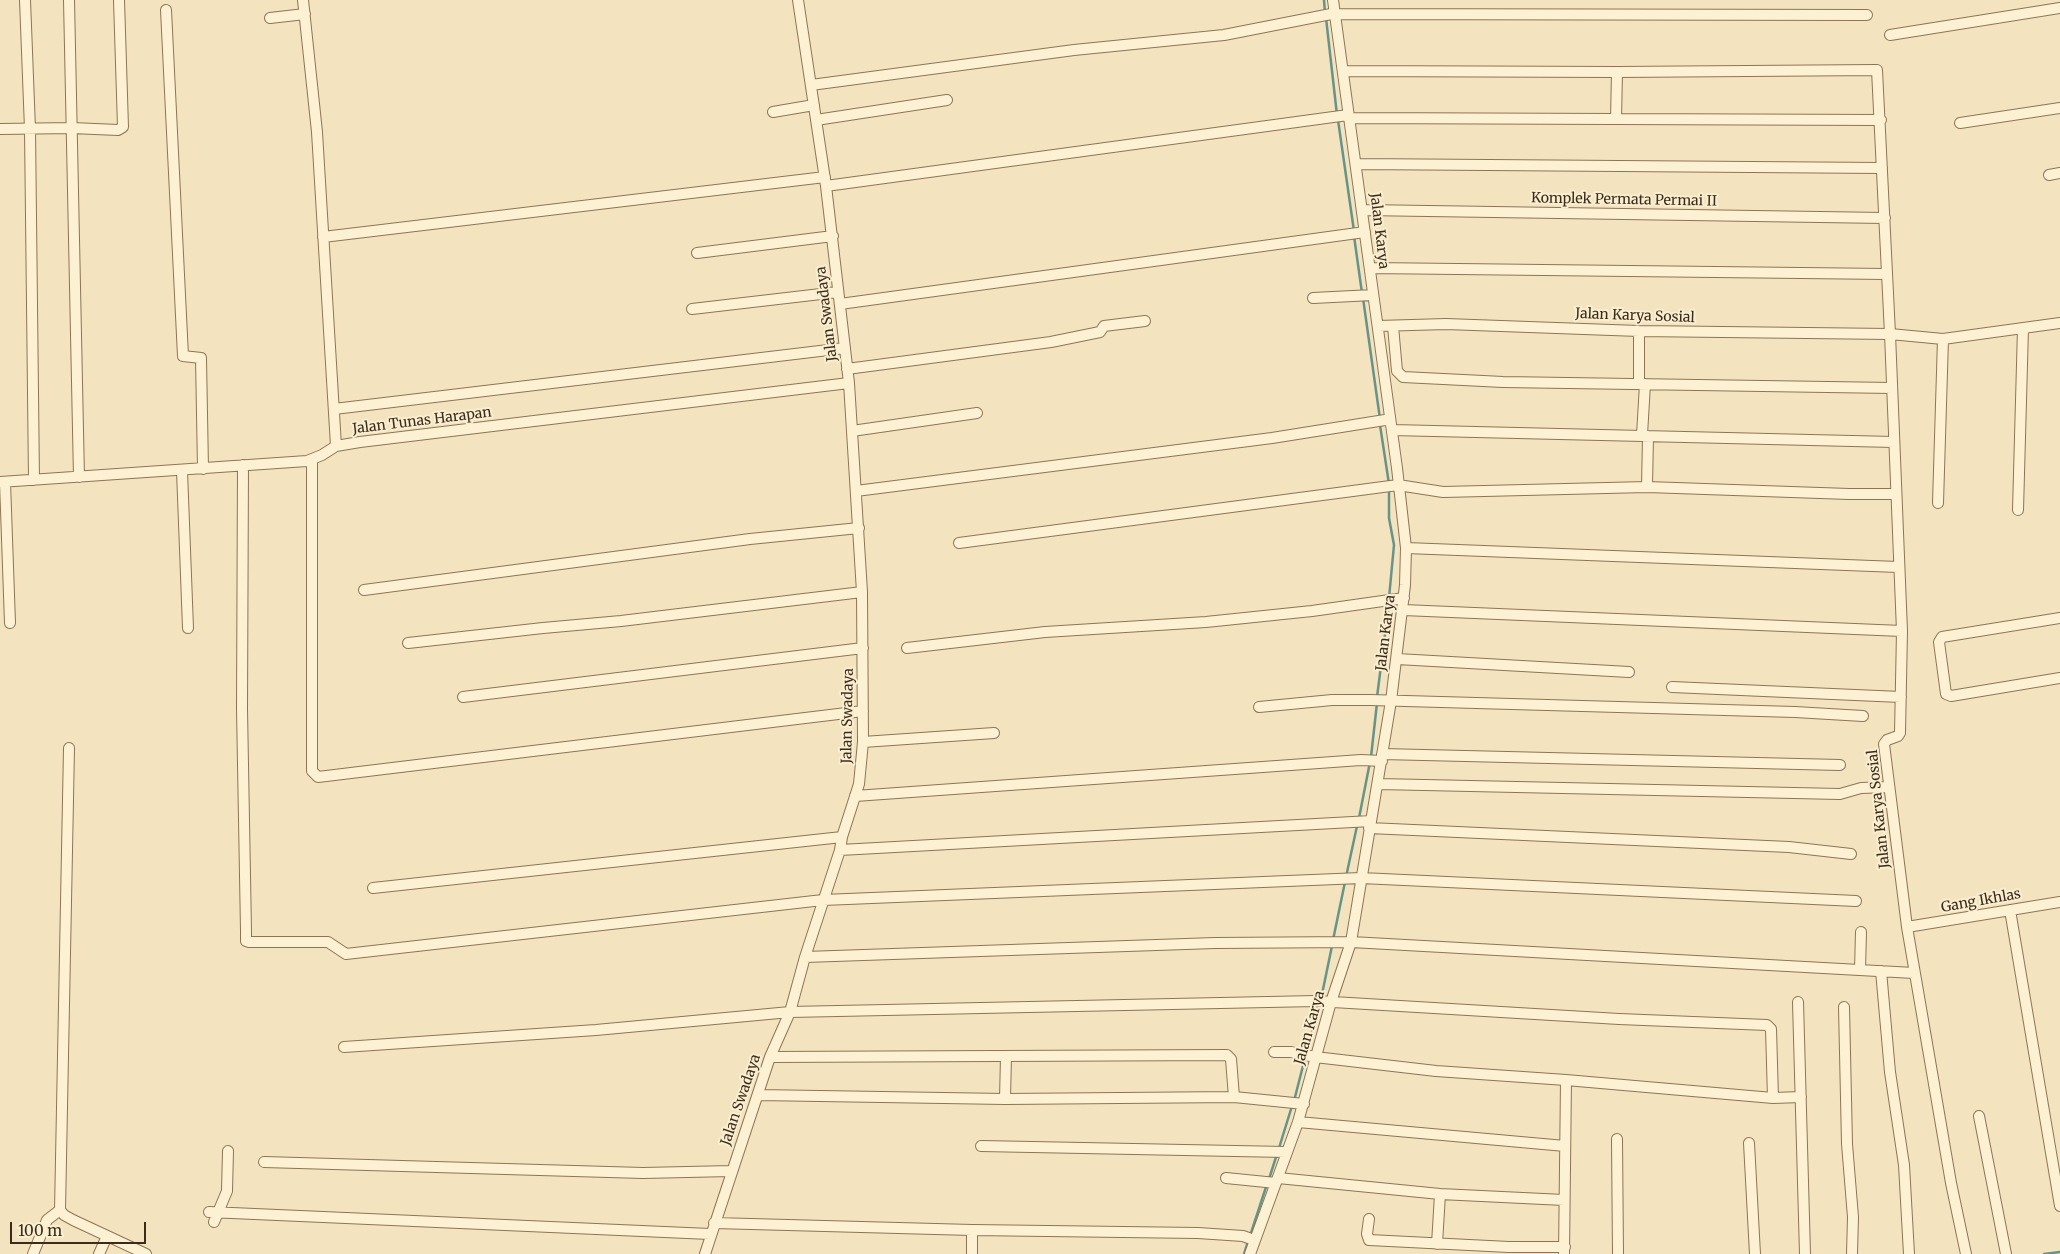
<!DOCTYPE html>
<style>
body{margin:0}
#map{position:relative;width:2060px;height:1254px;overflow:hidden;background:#f3e4bf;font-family:Merriweather,serif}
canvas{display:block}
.scale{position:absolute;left:10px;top:1222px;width:136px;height:22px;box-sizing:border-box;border:2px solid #3c2b1b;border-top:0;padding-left:6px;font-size:15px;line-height:18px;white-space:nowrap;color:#3c2b1b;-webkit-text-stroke:4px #f9eecf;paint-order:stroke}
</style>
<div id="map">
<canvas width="2060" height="1254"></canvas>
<div class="scale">100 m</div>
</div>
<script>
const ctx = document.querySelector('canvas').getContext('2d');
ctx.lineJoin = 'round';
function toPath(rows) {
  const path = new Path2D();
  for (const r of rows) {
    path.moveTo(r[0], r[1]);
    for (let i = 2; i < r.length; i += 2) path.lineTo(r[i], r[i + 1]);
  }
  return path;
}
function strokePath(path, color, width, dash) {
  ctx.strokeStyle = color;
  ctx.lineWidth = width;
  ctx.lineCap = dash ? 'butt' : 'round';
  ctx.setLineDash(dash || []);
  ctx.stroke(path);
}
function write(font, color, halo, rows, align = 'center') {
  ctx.font = font + ' Merriweather,serif';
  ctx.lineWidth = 4;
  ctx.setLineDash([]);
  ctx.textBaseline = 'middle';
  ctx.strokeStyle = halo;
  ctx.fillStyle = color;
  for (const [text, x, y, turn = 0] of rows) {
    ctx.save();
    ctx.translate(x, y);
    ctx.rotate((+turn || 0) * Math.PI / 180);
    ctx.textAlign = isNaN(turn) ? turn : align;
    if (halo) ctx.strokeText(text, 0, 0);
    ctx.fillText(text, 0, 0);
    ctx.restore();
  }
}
strokePath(toPath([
 [1324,0,1325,13],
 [1326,18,1337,115],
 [1338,120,1354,231],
 [1354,236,1362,293],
 [1363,298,1380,419],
 [1380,425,1389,484],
 [1389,598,1394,545,1389,518,1389,489],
 [1377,697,1389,603],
 [1371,757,1377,703],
 [1359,818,1370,762],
 [1346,877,1357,826],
 [1333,940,1345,882],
 [1321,999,1332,946],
 [1307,1052,1319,1004],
 [1294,1101,1305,1058],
 [1279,1148,1292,1106],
 [1269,1179,1277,1154],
 [1250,1236,1267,1184],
 [1244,1254,1248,1241],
 [2044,1254,2060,1252]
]), '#689389', 2.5);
const minor = toPath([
 [25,0,30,129,34,480],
 [69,0,79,477],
 [303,0,317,132,336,446],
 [166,10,183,356,201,358,203,469],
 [270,18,305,14],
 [1890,35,2060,8],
 [1343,71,1617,72],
 [811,85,1074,50,1224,35,1331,14,1867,15],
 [773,112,814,105],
 [1349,118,1881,120],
 [1616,119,1617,72,1877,70,1890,334,1943,339,2060,323],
 [816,120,947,100],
 [1960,123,2060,108],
 [0,129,72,128,118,130,123,127,119,0],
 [1357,164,1882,168],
 [2049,175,2060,173],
 [826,186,1348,115],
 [1363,210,1885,218],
 [323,237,825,177],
 [697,253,833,236],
 [1371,268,1887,274],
 [1313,298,1373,295],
 [840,304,1365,232],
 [692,309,838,292],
 [1378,326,1446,324,1639,331,1890,334,1902,631,1900,733,1898,736,1887,740,1884,744,1907,927,1951,1183,1966,1254],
 [1393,326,1397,371,1403,377,1503,382,1892,388],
 [847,369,1051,342,1100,332,1104,326,1145,321],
 [1639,383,1639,331],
 [334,409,845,348],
 [1392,430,1894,442],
 [852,431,977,413],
 [1642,435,1645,384],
 [312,460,312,771,318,777,863,711],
 [243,465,242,709,246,931,246,941,249,942,328,942,346,954,823,900,1361,878,1856,901],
 [182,471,188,628],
 [0,482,307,461,322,455,336,446,360,442,849,383],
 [5,482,10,623],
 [1647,487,1648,436],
 [856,491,1272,438,1385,420,1390,421],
 [1938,503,1943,339],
 [2018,510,2023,328],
 [959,543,1398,485,1443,492,1647,487,1849,494,1896,494],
 [1406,548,1898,567],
 [364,590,750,539,859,528],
 [1403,610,1902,631],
 [2060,618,1942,637,1939,642,1946,694,1951,696,2060,678],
 [408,643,543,628,621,621,862,592],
 [907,648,1045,632,1206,622,1312,611,1404,598],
 [1397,659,1629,672],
 [1672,687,1901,697],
 [463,697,863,648],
 [1259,707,1332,700,1370,700,1795,712,1863,716],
 [863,742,994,733],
 [69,748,60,1210,64,1215,73,1220,146,1254],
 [1382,754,1840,765],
 [1378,784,1840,794,1861,788,1889,787],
 [855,796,1361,760,1382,761],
 [1369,828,1789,847,1851,854],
 [840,850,1371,821],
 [373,888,842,837],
 [2010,910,2060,1206],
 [1907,927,2060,902],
 [805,957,1215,943,1351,942,1914,973],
 [1860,970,1861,932],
 [1881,971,1890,1072,1904,1165,1909,1254],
 [1798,1002,1805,1254],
 [1844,1007,1847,1144,1853,1217,1852,1254],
 [344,1047,596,1030,790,1012,1316,1001,1619,1019,1767,1025,1771,1029,1773,1098,1566,1080,1436,1071,1315,1057,1291,1052,1274,1052],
 [770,1057,1227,1055,1231,1059,1234,1097],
 [758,1095,1005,1099,1234,1097,1304,1104],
 [1773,1098,1801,1097],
 [1005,1099,1006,1056],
 [1979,1116,2006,1254],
 [1298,1122,1565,1146],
 [1617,1139,1618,1254],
 [1749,1143,1755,1254],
 [981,1146,1286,1152],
 [264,1162,643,1173,731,1171],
 [1226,1178,1276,1183],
 [1278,1178,1440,1194,1564,1200],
 [209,1212,710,1234],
 [1369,1219,1367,1234,1369,1240,1509,1247,1565,1247],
 [214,1222,227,1191,228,1151],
 [714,1223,972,1230,1198,1233,1243,1236,1254,1240],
 [1437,1244,1440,1194],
 [33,1254,47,1220,60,1210],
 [99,1254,107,1236],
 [705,1254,770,1057,790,1012,805,957,840,850,842,837,859,784,863,742,862,592,849,383,826,186,798,0],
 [972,1254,972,1230],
 [1250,1254,1298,1122,1331,1002,1351,942,1391,701,1405,585,1406,548,1397,468,1333,0],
 [1564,1254,1566,1080]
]);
strokePath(minor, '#8e7455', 12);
strokePath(minor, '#fdf1d3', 10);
write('14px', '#3c2b1b', '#f9eecf', [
 ["Komplek Permata Permai II",1624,200,1],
 ["Jalan Karya",1379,231,83],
 ["Jalan Swadaya",827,314,-97],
 ["Jalan Karya Sosial",1635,316,2],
 ["Jalan Tunas Harapan",422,421,-7],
 ["Jalan Karya",1386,633,-83],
 ["Jalan Swadaya",848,716,-89],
 ["Jalan Karya Sosial",1879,809,-96],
 ["Gang Ikhlas",1981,901,-10],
 ["Jalan Karya",1310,1028,-74],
 ["Jalan Swadaya",741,1100,-71]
]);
</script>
